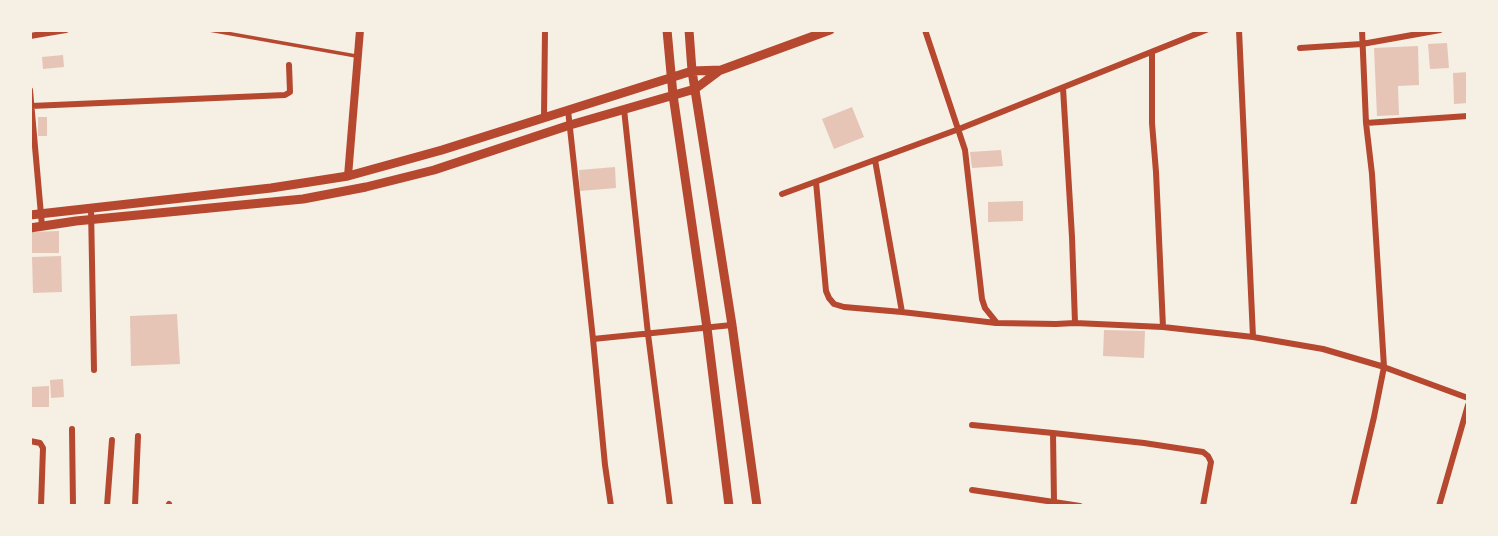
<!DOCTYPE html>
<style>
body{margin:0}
#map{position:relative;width:1498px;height:536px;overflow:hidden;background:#f6efe4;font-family:"Public Sans",sans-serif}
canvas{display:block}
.frame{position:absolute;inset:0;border:32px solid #f6efe4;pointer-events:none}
</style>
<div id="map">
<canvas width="1498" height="536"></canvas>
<div class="frame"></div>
</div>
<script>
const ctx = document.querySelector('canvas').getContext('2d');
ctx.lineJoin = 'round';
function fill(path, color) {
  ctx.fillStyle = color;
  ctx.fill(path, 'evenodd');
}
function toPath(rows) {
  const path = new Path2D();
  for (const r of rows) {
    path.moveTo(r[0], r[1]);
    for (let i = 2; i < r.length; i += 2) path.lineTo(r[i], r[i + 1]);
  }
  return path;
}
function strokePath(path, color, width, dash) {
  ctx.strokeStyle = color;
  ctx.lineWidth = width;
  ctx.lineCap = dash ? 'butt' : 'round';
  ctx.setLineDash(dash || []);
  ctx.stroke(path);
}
fill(toPath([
 [1447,43,1449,68,1430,69,1428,44],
 [1418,46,1419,85,1398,86,1399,115,1377,116,1374,48],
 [63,55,64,67,43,69,42,57],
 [1468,72,1468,103,1454,104,1453,73],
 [852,107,864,137,834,149,822,119],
 [38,117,47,117,47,136,38,136],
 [1001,150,1003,166,972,168,970,152],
 [615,167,616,188,580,191,579,170],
 [1023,201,1023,221,988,222,988,202],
 [59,231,59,253,30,253,30,232],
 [61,256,62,292,33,293,32,257],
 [177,314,180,364,131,366,130,316],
 [1104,330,1145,331,1144,358,1103,356],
 [63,379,64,397,51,398,50,380],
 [49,386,49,407,31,407,31,387]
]), '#e6c5b7');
strokePath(toPath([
 [209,30,356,56]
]), '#b5482f', 3.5);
strokePath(toPath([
 [925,30,965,150,982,299,985,308,997,323,1056,324,1075,323,1163,327,1253,337,1323,349,1381,366,1468,398],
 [1239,30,1253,337],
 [30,36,66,30],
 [1300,48,1362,44,1440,30],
 [1152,53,1152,123,1156,172,1163,327],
 [1063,88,1072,237,1075,323],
 [30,90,42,226],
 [31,106,285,95,290,92,289,65],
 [624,109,648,334,670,506],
 [568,110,593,339,605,465,611,506],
 [544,117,545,30],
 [1366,123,1468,116],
 [875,160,902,312],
 [816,182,826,291,829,298,834,304,844,307,902,312,996,323],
 [782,194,959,129,1206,30],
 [91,208,94,370],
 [593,339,732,325],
 [972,425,1053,433],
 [72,429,73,506],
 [30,441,40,443,43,448,41,506],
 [972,490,1054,502],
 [107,506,112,440],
 [135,506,138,436],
 [168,506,169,504],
 [1080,506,1054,502,1053,433,1144,443,1203,452,1208,456,1211,462,1203,506],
 [1353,506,1374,417,1384,367,1372,174,1366,123,1362,30],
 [1439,506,1468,405]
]), '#b5482f', 6);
strokePath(toPath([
 [348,176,360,30]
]), '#b5482f', 8);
strokePath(toPath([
 [667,30,673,95,707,328,729,506],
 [689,30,692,71,732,325,757,506],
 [30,215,271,188,348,176,442,150,692,71,721,70,830,30],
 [30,228,76,221,303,199,366,187,434,170,570,125,695,89,719,71]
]), '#b5482f', 9);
</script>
